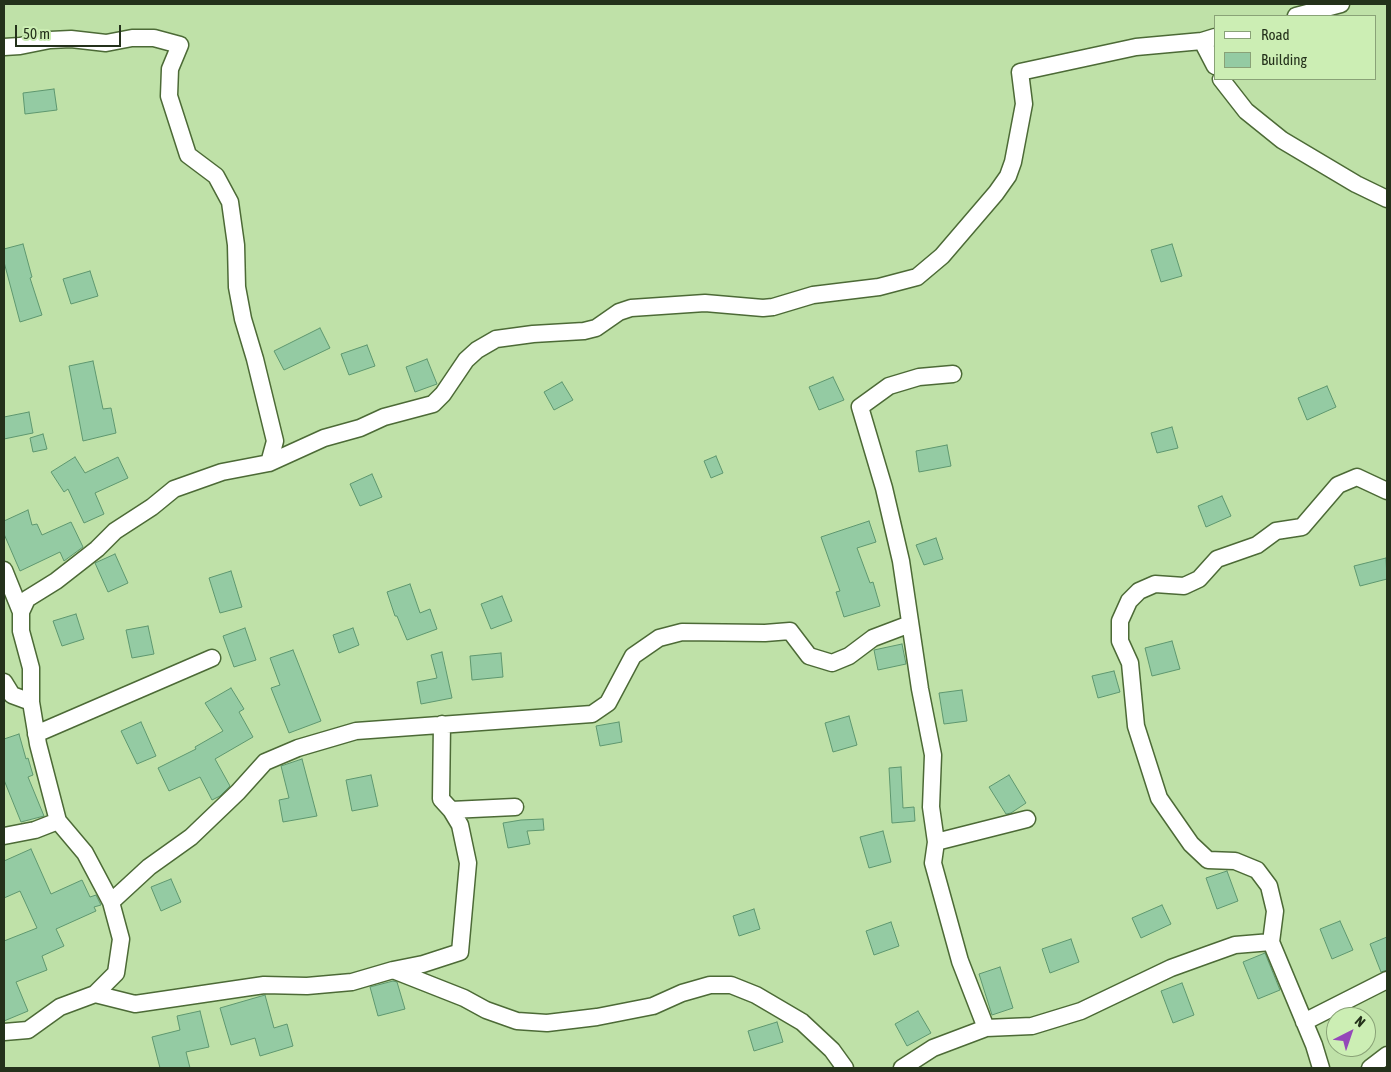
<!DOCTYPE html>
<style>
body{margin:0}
#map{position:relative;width:1391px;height:1072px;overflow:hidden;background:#bfe1a8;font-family:"Asap Condensed",sans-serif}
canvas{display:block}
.frame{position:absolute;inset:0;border:5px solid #24311b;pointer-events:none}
.legend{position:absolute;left:1214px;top:15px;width:162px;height:65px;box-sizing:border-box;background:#cceeb4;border:1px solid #89a277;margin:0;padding:6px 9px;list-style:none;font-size:15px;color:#24311b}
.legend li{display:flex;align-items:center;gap:10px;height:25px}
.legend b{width:25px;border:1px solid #89a277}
.north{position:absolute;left:1326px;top:1007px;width:50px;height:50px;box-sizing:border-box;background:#cceeb4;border:1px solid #89a277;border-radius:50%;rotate:41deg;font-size:14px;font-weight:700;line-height:20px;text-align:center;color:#24311b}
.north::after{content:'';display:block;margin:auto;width:18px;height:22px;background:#9448b9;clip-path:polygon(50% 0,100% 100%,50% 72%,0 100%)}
.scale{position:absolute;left:15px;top:25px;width:106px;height:22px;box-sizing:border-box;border:2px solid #24311b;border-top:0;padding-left:6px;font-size:15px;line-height:18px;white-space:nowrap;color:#24311b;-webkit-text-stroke:4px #cceeb4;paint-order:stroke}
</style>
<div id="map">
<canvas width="1391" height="1072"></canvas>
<div class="frame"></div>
<ul class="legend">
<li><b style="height:6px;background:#fff"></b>Road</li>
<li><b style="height:14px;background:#94cba3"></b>Building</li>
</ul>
<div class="north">N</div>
<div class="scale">50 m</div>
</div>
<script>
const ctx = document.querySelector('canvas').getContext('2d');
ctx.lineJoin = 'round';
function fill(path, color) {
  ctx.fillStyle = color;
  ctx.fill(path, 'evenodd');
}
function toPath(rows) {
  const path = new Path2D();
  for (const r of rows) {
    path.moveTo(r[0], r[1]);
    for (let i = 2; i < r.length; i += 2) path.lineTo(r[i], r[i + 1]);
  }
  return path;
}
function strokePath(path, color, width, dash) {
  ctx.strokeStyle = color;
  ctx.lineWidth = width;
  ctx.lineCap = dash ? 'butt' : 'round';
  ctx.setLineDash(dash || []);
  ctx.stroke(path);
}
const building = toPath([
 [54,89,57,110,25,114,23,93,54,89],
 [23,244,32,277,30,278,42,315,20,322,4,262,4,249,23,244],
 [1172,244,1182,276,1161,282,1151,250,1172,244],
 [90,271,98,296,71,304,63,279,90,271],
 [320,328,330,348,284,370,274,351,320,328],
 [367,345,375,366,349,375,341,354,367,345],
 [427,359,437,384,415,392,406,367,427,359],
 [93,361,103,409,111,408,116,433,83,441,69,366,93,361],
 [833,377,844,400,819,410,809,387,833,377],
 [562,382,573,400,554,410,544,392,562,382],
 [1327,386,1336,407,1307,420,1298,398,1327,386],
 [29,412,33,433,4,439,4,417,29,412],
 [1172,427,1178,448,1157,453,1151,433,1172,427],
 [43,434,47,449,33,452,30,438,43,434],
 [947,445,951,466,919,472,916,451,947,445],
 [716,456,723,473,711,478,704,461,716,456],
 [75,457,85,473,118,457,128,478,95,493,104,514,84,523,68,489,64,492,51,472,75,457],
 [372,474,382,497,360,506,350,484,372,474],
 [1222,496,1231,516,1206,527,1198,506,1222,496],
 [28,510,32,525,37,524,42,535,71,522,83,547,64,561,60,552,20,571,4,534,4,521,28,510],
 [869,521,876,542,857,548,870,583,873,582,880,606,844,617,836,592,840,591,821,537,869,521],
 [936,538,943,559,924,565,916,545,936,538],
 [115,554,128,583,108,592,95,563,115,554],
 [1386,558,1387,579,1360,586,1354,566,1386,558],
 [231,571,242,607,220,613,209,578,231,571],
 [410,584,420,613,430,609,437,629,407,640,397,616,395,616,387,592,410,584],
 [502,596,512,621,491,629,481,604,502,596],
 [76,614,84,639,62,646,53,621,76,614],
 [148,626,154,654,132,658,126,630,148,626],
 [245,628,256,660,234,667,223,636,245,628],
 [353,628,359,645,339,653,333,635,353,628],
 [1172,641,1180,669,1152,676,1145,648,1172,641],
 [902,644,906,664,878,670,874,650,902,644],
 [293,650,321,721,289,733,271,688,280,685,270,658,293,650],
 [442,652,452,698,421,704,417,682,437,678,431,655,442,652],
 [501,653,503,677,472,680,470,656,501,653],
 [1114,671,1120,692,1098,698,1092,676,1114,671],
 [231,688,244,709,239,712,253,737,215,759,230,786,220,796,212,800,200,777,169,791,158,768,196,749,195,747,223,731,205,703,231,688],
 [962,690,967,721,944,724,939,693,962,690],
 [849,716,857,745,833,752,825,723,849,716],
 [141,722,156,756,137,764,121,731,141,722],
 [619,722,622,742,600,746,596,726,619,722],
 [19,734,26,759,28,758,33,775,28,777,44,816,21,822,4,780,4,739,19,734],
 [302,759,317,816,283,822,279,800,289,798,281,766,302,759],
 [901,767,903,808,914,807,915,821,892,823,889,768,901,767],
 [371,775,378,806,352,811,346,780,371,775],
 [1009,775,1026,803,1011,813,1006,814,989,787,1009,775],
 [543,819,544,830,527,831,530,844,508,848,503,823,521,820,543,819],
 [883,831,891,862,869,868,860,837,883,831],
 [31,849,51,894,82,880,90,897,96,895,101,905,94,907,96,911,56,929,64,946,42,956,47,970,16,982,28,1011,4,1021,4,941,37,928,20,891,4,898,4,861,31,849],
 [1227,871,1238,901,1217,909,1206,878,1227,871],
 [171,879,181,902,161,911,151,887,171,879],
 [1162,905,1171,924,1141,938,1132,918,1162,905],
 [754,909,760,929,739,936,733,916,754,909],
 [1340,921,1353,950,1332,959,1320,929,1340,921],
 [891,922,899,946,874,955,866,931,891,922],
 [1387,937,1387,970,1381,972,1370,944,1387,937],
 [1071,939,1079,962,1050,973,1042,949,1071,939],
 [1265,953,1280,990,1258,999,1243,962,1265,953],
 [1000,967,1013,1008,992,1015,979,974,1000,967],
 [393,981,397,982,405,1009,378,1016,370,987,393,981],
 [1182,983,1194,1015,1173,1023,1161,991,1182,983],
 [265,995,274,1028,287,1024,293,1046,260,1056,255,1038,231,1045,220,1008,265,995],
 [200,1011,209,1047,186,1052,190,1068,160,1068,152,1037,180,1030,177,1016,200,1011],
 [918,1011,931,1033,907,1046,895,1024,918,1011],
 [777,1022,783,1042,754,1051,748,1031,777,1022]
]);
fill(building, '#94cba3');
strokePath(building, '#5e976f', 1);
const street = toPath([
 [1296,16,1341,4],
 [1202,41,1215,66],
 [4,47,20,46,50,40,71,39,106,43,132,38,154,38,180,45,170,69,169,96,188,155,216,176,230,202,236,245,237,287,243,319,255,359,275,441,269,463],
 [1221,79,1246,111,1282,140,1356,184,1387,199],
 [4,570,21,612],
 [4,682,12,695,31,702],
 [36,734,212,658],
 [451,810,515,807],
 [58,821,85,853,111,902,121,939,116,973,95,994],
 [4,836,35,830,58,821,38,744,31,702,31,668,21,631,21,612,27,599,56,581,97,549,115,531,152,507,174,489,222,472,269,463,324,438,360,428,384,417,433,404,443,394,466,360,477,350,496,339,533,334,584,331,596,328,619,312,631,308,705,303,763,308,773,307,813,295,879,287,917,277,942,256,996,193,1008,176,1013,162,1024,104,1020,72,1136,47,1202,41,1215,37],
 [936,842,1027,819],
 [111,902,149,867,191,837,238,792,265,762,298,748,356,731,592,714,608,703,633,656,659,638,682,632,765,633,790,631,809,656,832,663,849,656,873,638,910,624],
 [1271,942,1275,911,1269,886,1257,870,1235,861,1208,860,1191,844,1159,798,1136,726,1130,663,1120,641,1120,621,1129,601,1139,591,1155,584,1184,586,1199,579,1217,559,1257,545,1276,531,1302,527,1338,485,1357,477,1387,491],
 [393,970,423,964,460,952,468,863,460,825,451,810,441,799,442,724],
 [1304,1022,1387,980],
 [986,1028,1032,1026,1081,1011,1171,968,1207,955,1235,945,1271,942,1314,1045,1321,1068],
 [4,1032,28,1030,60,1007,95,994,135,1004,264,985,307,986,352,982,393,970,464,998,486,1010,517,1021,547,1023,597,1017,653,1006,682,993,710,985,731,985,756,995,802,1022,832,1050,845,1068],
 [902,1068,933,1048,986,1028,960,961,933,863,936,842,931,807,933,755,920,689,901,561,884,488,860,407,889,386,919,377,953,374],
 [1370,1068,1387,1055]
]);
strokePath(street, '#4c6a36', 19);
strokePath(street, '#fff', 16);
</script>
